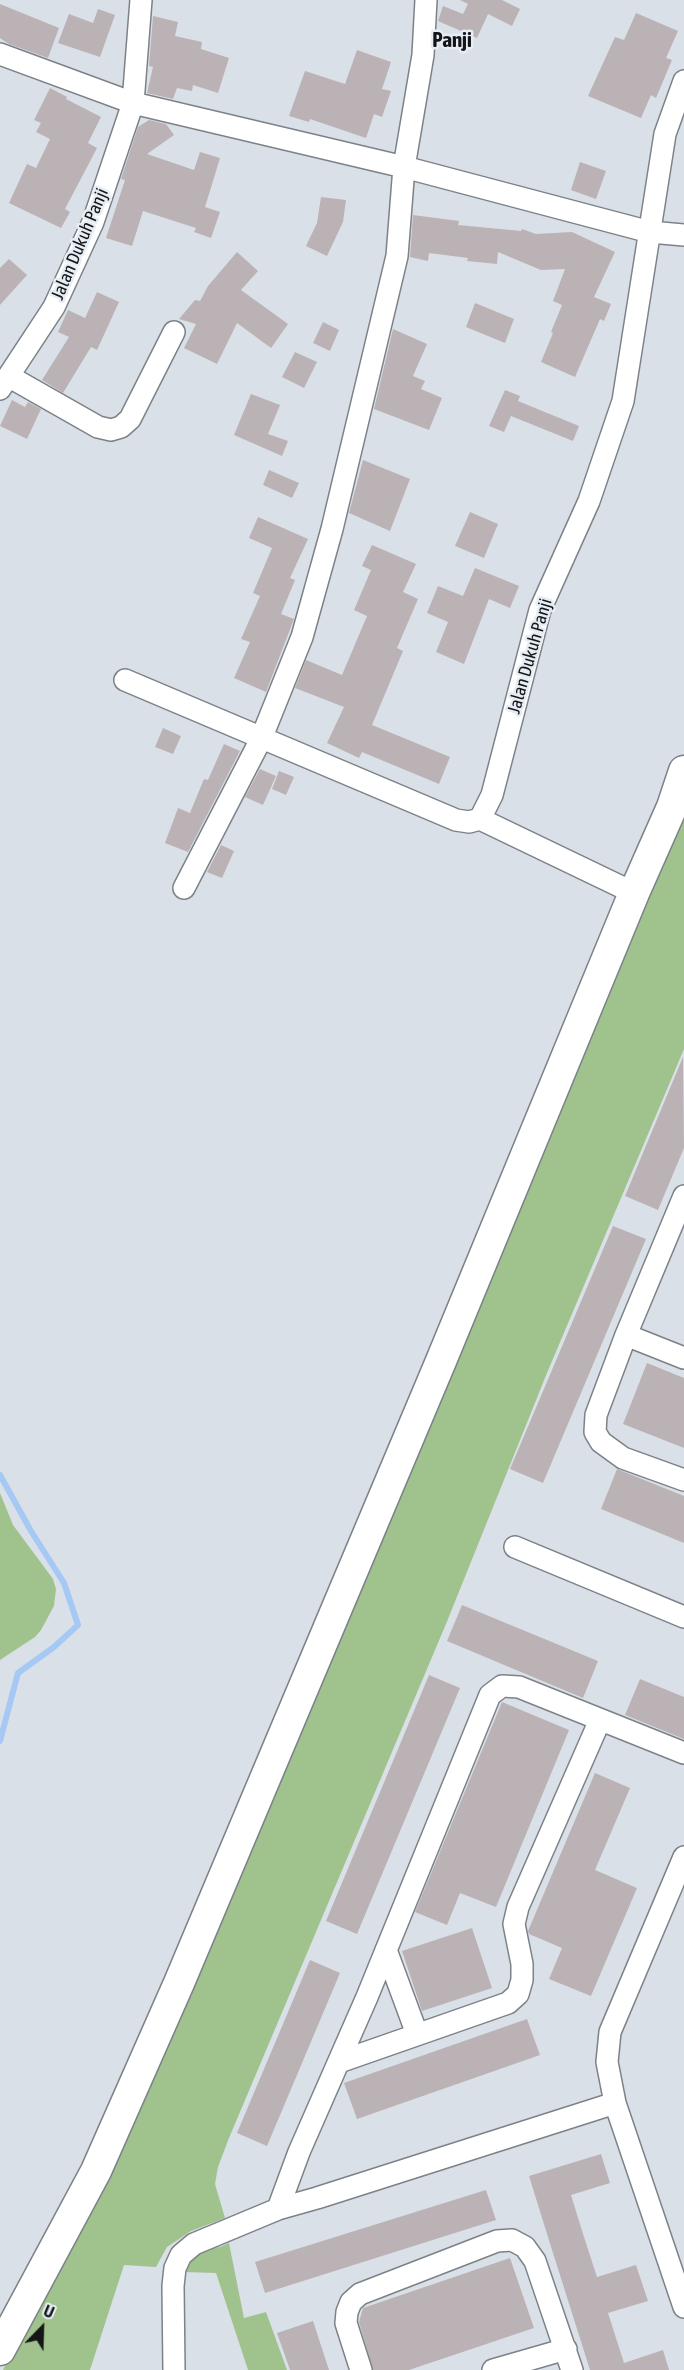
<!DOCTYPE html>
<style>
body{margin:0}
#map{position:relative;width:684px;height:2370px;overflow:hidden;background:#dae0e7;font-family:"Asap Condensed",sans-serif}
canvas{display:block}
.north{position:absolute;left:12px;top:2298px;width:60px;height:60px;-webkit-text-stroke:4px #e7edf4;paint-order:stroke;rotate:23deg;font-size:16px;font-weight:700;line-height:24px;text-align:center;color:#141618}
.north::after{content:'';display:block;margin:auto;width:21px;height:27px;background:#141618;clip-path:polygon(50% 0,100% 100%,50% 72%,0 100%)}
</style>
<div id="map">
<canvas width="684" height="2370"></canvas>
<div class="north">U</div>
</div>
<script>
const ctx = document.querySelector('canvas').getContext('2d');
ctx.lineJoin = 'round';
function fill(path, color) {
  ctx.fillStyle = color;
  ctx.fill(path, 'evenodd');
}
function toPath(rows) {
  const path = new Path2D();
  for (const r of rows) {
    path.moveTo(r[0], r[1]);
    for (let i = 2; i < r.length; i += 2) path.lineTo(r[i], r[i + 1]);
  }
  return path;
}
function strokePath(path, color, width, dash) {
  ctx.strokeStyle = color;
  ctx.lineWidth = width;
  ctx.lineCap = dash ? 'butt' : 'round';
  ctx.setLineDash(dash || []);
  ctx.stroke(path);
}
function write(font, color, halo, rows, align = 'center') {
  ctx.font = font + ' "Asap Condensed",sans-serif';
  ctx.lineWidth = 5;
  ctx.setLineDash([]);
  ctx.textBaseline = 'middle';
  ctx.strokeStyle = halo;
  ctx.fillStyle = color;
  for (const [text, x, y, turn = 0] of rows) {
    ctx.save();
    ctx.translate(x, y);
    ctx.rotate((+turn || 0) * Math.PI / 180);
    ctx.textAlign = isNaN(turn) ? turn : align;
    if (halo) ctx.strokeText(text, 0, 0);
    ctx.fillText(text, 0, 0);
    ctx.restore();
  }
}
fill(toPath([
 [684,808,684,1049,547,1373,446,1624,229,2138,218,2167,215,2184,225,2218,191,2231,167,2247,156,2267,124,2265,90,2370,3,2370,30,2315],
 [0,1493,13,1525,53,1579,56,1589,54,1606,41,1630,35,1637,0,1660],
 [229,2243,244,2318,266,2312,287,2370,248,2370,216,2273,183,2272,182,2261,202,2249,220,2247]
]), '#a0c38e');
strokePath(toPath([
 [0,1475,31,1531,64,1583,78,1625,54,1647,18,1673,0,1741]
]), '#a6c8f4', 6);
fill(toPath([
 [460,0,502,0,520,9,512,26,488,14,477,38,438,21,443,6,463,14,468,4],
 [0,4,59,28,48,58,9,44,0,38],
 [98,9,115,15,100,57,58,43,69,14,93,23],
 [636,13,678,31,666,58,672,60,656,98,651,95,641,118,588,96,615,37,624,40],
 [153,16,178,22,175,36,202,42,201,49,229,58,218,93,193,85,192,91,177,88,173,99,147,93,153,67,149,66],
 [357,50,391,62,382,89,391,91,382,117,374,114,366,138,310,119,309,122,289,116,305,71,345,84],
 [50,88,67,97,66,99,101,117,88,143,97,148,65,209,70,212,61,228,9,203,27,164,36,168,50,139,36,132,41,123,34,120],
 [149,120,166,124,174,135,147,154,194,170,200,152,220,158,205,207,220,212,211,238,194,232,196,228,143,211,132,246,106,238,125,180,121,179,138,127],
 [580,162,606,171,596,199,571,190],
 [321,197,346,200,343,222,327,256,306,246,317,223],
 [413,215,459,221,458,225,521,231,522,229,536,234,572,232,615,252,594,297,611,304,604,321,600,319,575,377,541,362,553,333,551,332,562,305,553,301,565,269,541,270,498,252,497,264,467,261,468,258,429,253,428,261,410,257],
 [237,252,258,271,241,290,288,324,271,348,237,323,217,364,184,348,196,324,179,319,195,300,200,301,208,286],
 [9,259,27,275,0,305,0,268],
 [97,292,119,302,97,350,91,347,63,393,42,380,69,337,58,332,68,310,85,318],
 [475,303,514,319,505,343,466,327],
 [323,322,339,330,330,351,313,343],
 [393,329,427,344,413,376,425,381,421,389,442,398,429,430,374,409],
 [295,352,317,362,304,388,282,377],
 [505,390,520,396,518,401,579,426,573,441,511,416,504,432,489,426],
 [251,394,280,405,268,434,288,441,282,456,234,435],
 [12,400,25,407,28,402,41,409,27,439,0,426],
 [363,460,410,479,390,531,349,513],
 [269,470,299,483,292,498,263,485],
 [470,512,498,524,484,558,455,546],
 [258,517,308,539,290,578,295,580,281,614,294,619,266,692,234,678,250,642,241,639,260,596,253,593,272,548,249,538],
 [372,545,416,564,403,592,418,599,397,648,403,651,372,725,450,757,439,784,362,752,359,758,327,743,344,707,295,688,306,660,342,675,367,616,354,610,371,570,362,566],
 [475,568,519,586,510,608,489,599,464,664,436,652,448,622,427,613,438,586,463,596],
 [163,728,181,736,173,754,155,747],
 [224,744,240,751,188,852,165,843,178,808,190,813,204,779,208,780],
 [260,769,276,776,263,805,245,797],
 [279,771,294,777,286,795,272,789],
 [221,845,234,851,222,878,207,872],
 [683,1057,684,1148,658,1210,625,1196],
 [613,1226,646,1239,543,1483,510,1469],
 [647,1363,684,1378,684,1448,623,1424],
 [617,1469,684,1496,684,1543,601,1509],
 [462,1605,598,1661,583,1698,447,1641],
 [429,1675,460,1688,357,1934,326,1921],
 [640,1679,684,1697,684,1739,625,1715],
 [502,1702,569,1730,496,1907,460,1893,447,1925,415,1912],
 [595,1773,630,1788,595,1870,637,1888,591,1996,549,1979,562,1948,529,1934,528,1931],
 [472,1928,492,1988,422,2011,402,1951],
 [310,1960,340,1973,267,2146,237,2133],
 [527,2019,540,2055,357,2119,344,2083],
 [601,2154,610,2183,571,2195,584,2237,597,2277,636,2265,648,2301,608,2313,624,2363,663,2350,669,2370,590,2370,553,2253,529,2176],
 [486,2190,496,2220,265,2293,255,2262],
 [510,2258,534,2328,409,2370,373,2370,359,2322,363,2308],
 [313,2321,329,2370,290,2370,277,2333]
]), '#bbb2b5');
const minor = toPath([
 [0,54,133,103,404,167,650,232,684,235],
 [10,377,98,427,111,430,121,427,130,419,174,332],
 [0,389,54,307,93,222,133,103,141,0],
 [125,680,456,820,469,822,480,819,492,795,540,610,589,501,623,401,665,134,684,81],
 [480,819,634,893],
 [184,888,261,739,302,637,332,529,397,256,404,167,423,55,426,0],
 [684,1196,626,1335,596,1415,595,1432,601,1442,623,1458,684,1480],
 [626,1335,684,1358],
 [515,1547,684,1617],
 [684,1857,610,2032,607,2062,615,2103,684,2307],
 [386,1950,417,2034],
 [339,2062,508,2003,518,1994,522,1980,522,1964,514,1924,518,1907,600,1720],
 [615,2103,317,2198,278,2209,299,2152,367,1997,490,1695,502,1686,519,1687,684,1753],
 [174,2370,173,2286,175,2268,181,2255,194,2244,278,2209],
 [361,2370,346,2323,347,2312,351,2302,360,2294,497,2241,512,2240,525,2247,535,2261,572,2370],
 [493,2370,566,2349]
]);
const secondary = toPath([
 [0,2350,96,2171,179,1983,441,1361,634,893,672,807,684,771]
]);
strokePath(minor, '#7c8288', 24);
strokePath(secondary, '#7c8288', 33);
strokePath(minor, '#fff', 21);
strokePath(secondary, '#fff', 30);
write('18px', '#141618', '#e7edf4', [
 ["Jalan Dukuh Panji",80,244,-67],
 ["Jalan Dukuh Panji",530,656,-74]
]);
write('bold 21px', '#141618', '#e7edf4', [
 ["Panji",452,40]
]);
</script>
